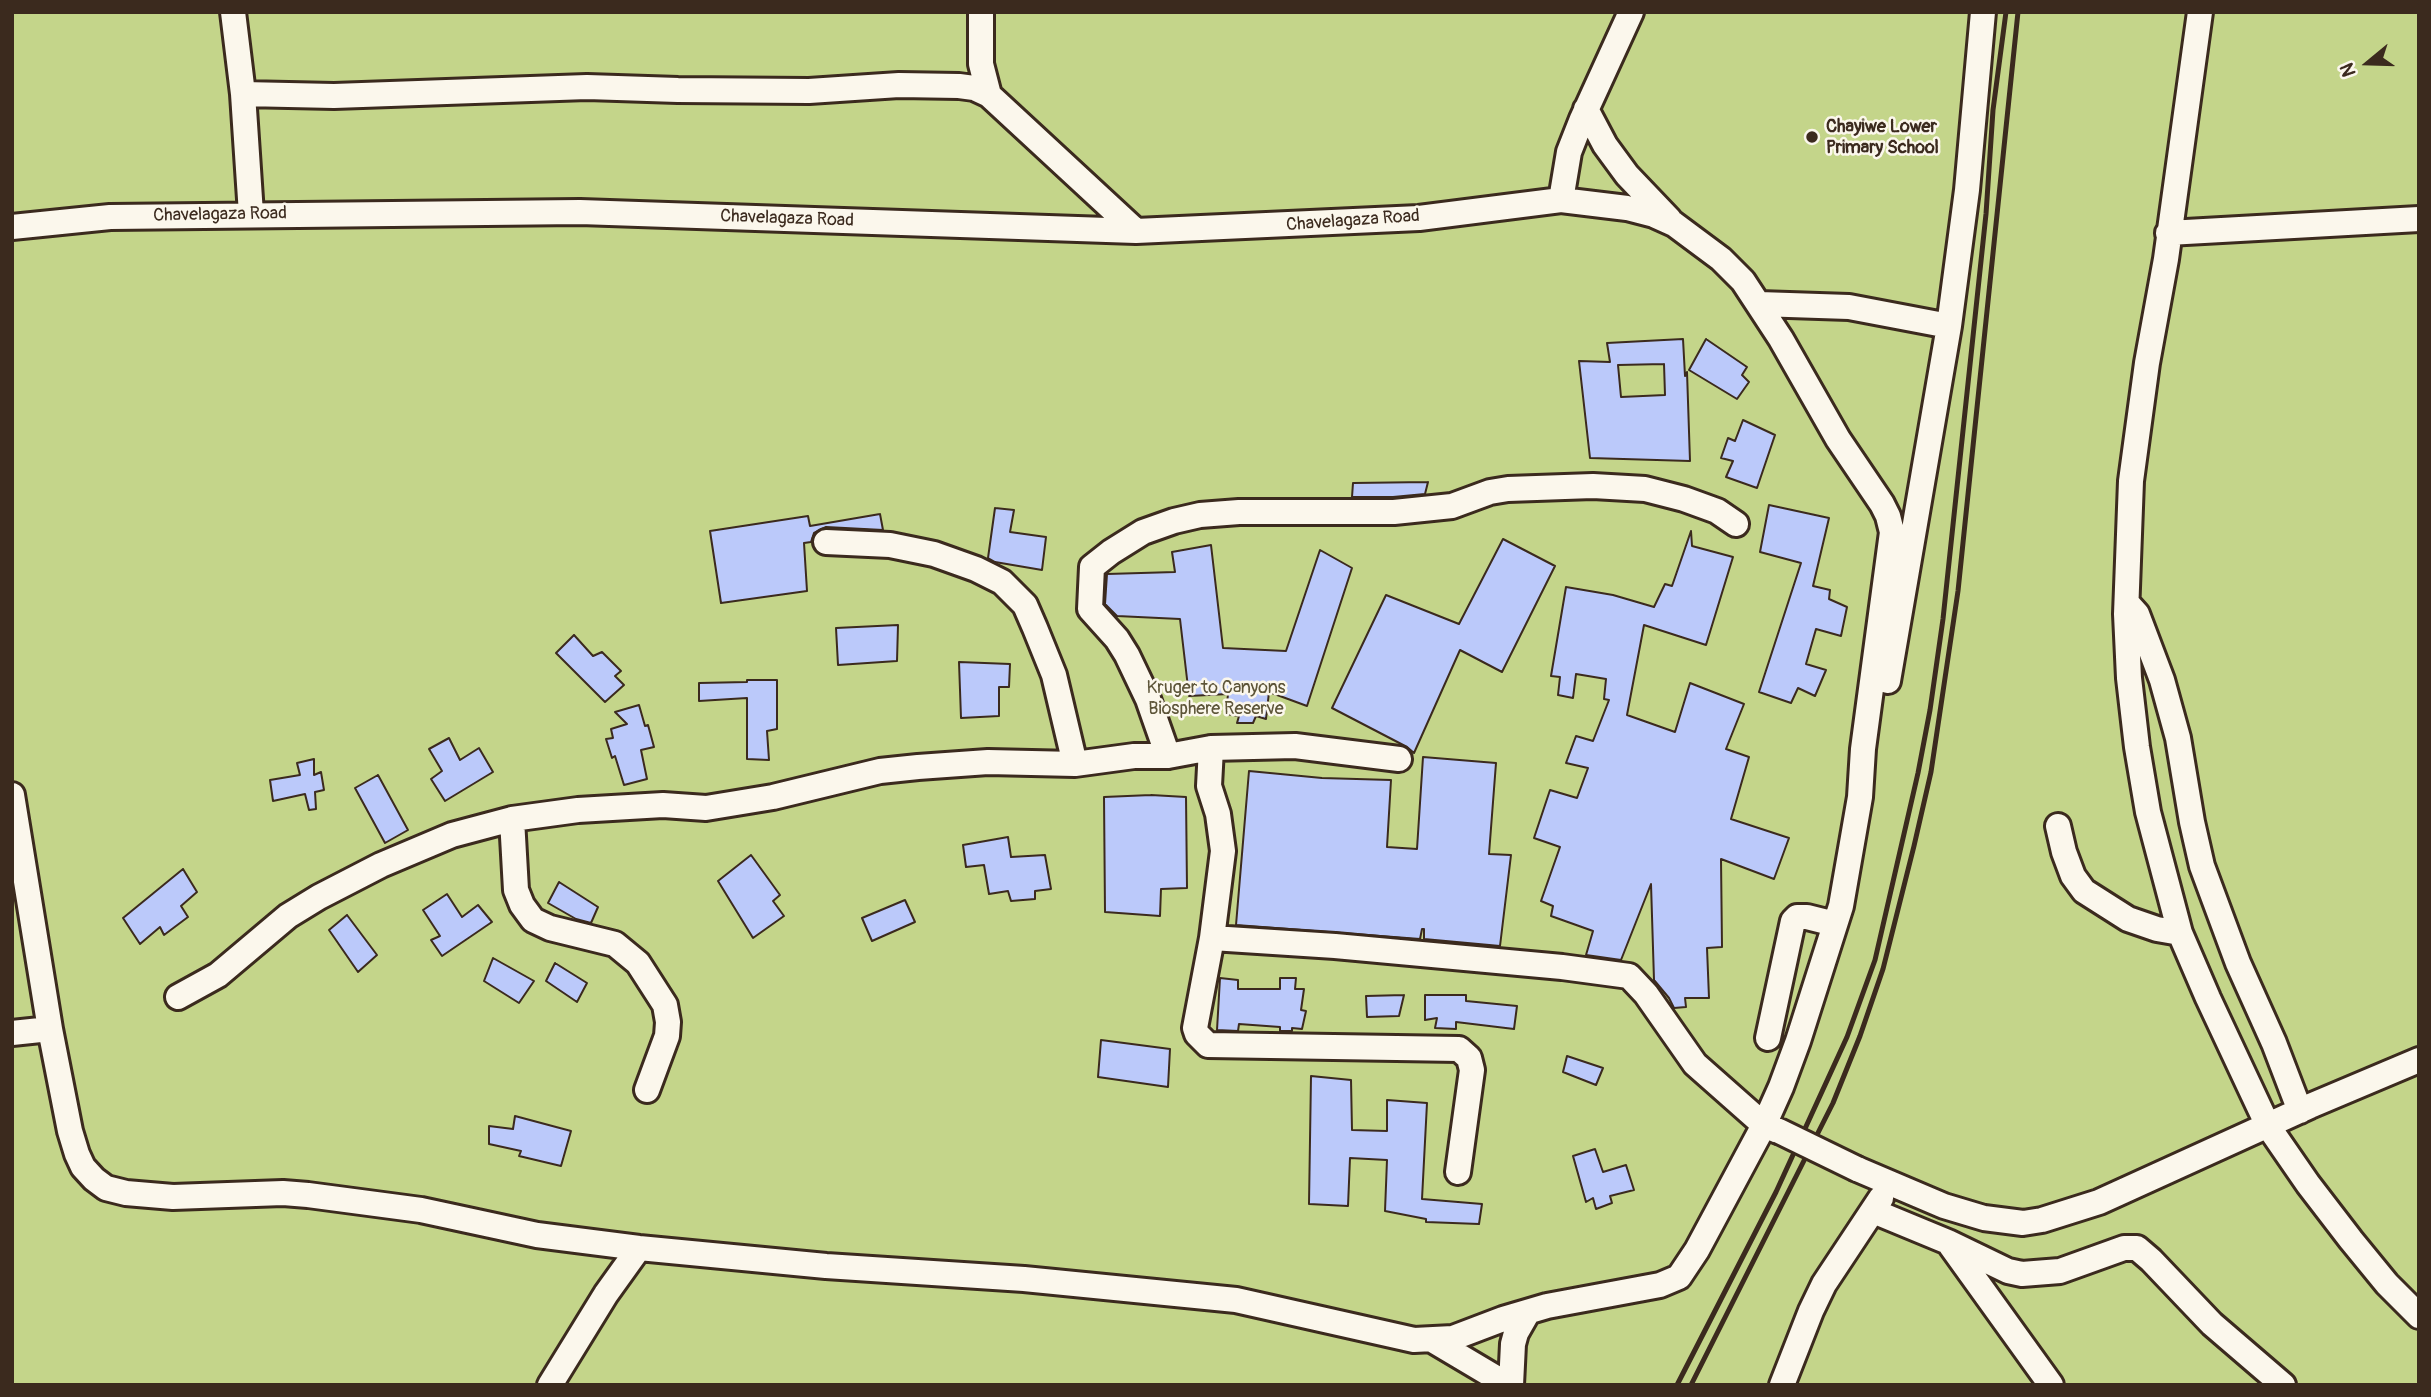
<!DOCTYPE html>
<style>
body{margin:0}
#map{position:relative;width:2431px;height:1397px;overflow:hidden;background:#fbf7ec;font-family:Pangolin,sans-serif}
canvas{display:block}
.frame{position:absolute;inset:0;border:14px solid #3b2a1e;pointer-events:none}
.north{position:absolute;left:2333px;top:28px;width:70px;height:70px;-webkit-text-stroke:5px #fbf7ec;paint-order:stroke;rotate:251deg;font-size:19px;font-weight:700;line-height:28px;text-align:center;color:#3b2a1e}
.north::after{content:'';display:block;margin:auto;width:24px;height:32px;background:#3b2a1e;clip-path:polygon(50% 0,100% 100%,50% 72%,0 100%)}
</style>
<div id="map">
<canvas width="2431" height="1397"></canvas>
<div class="frame"></div>
<div class="north">N</div>
</div>
<script>
const ctx = document.querySelector('canvas').getContext('2d');
ctx.lineJoin = 'round';
function fill(path, color) {
  ctx.fillStyle = color;
  ctx.fill(path, 'evenodd');
}
function toPath(rows) {
  const path = new Path2D();
  for (const r of rows) {
    path.moveTo(r[0], r[1]);
    for (let i = 2; i < r.length; i += 2) path.lineTo(r[i], r[i + 1]);
  }
  return path;
}
function strokePath(path, color, width, dash) {
  ctx.strokeStyle = color;
  ctx.lineWidth = width;
  ctx.lineCap = dash ? 'butt' : 'round';
  ctx.setLineDash(dash || []);
  ctx.stroke(path);
}
function write(font, color, halo, rows, align = 'center') {
  ctx.font = font + ' Pangolin,sans-serif';
  ctx.lineWidth = 5;
  ctx.setLineDash([]);
  ctx.textBaseline = 'middle';
  ctx.strokeStyle = halo;
  ctx.fillStyle = color;
  for (const [text, x, y, turn = 0] of rows) {
    ctx.save();
    ctx.translate(x, y);
    ctx.rotate((+turn || 0) * Math.PI / 180);
    ctx.textAlign = isNaN(turn) ? turn : align;
    if (halo) ctx.strokeText(text, 0, 0);
    ctx.fillText(text, 0, 0);
    ctx.restore();
  }
}
fill(toPath([
 [12,12,2419,12,2419,1385,12,1385]
]), '#c4d58a');
const building = toPath([
 [1683,339,1685,376,1687,372,1690,461,1590,458,1579,361,1610,362,1607,343,1683,339],
 [1664,364,1665,395,1621,397,1618,365,1664,364],
 [1706,339,1747,367,1742,375,1749,382,1737,399,1689,370,1706,339],
 [1743,420,1775,435,1757,488,1726,477,1733,461,1721,458,1728,438,1735,441,1743,420],
 [1428,482,1425,494,1393,497,1352,497,1353,483,1428,482],
 [1769,505,1829,518,1813,586,1830,590,1829,599,1847,607,1841,636,1816,629,1806,664,1826,670,1815,696,1798,688,1791,703,1759,692,1801,563,1760,552,1769,505],
 [995,508,1014,510,1010,532,1046,537,1042,570,995,562,988,558,995,508],
 [880,514,883,530,826,527,814,533,811,542,804,543,807,591,721,603,710,531,808,516,810,526,880,514],
 [1691,531,1692,546,1733,557,1706,645,1644,625,1627,715,1675,732,1690,683,1744,704,1726,749,1749,757,1731,819,1789,838,1774,879,1721,859,1722,947,1707,948,1709,998,1685,998,1686,1007,1674,1008,1669,998,1654,980,1651,884,1621,960,1586,955,1593,931,1551,916,1553,906,1541,901,1560,847,1534,838,1550,790,1577,798,1588,768,1566,763,1576,736,1593,741,1609,700,1604,699,1606,679,1576,674,1573,698,1558,695,1560,677,1551,676,1566,587,1613,595,1654,607,1665,584,1672,586,1691,531],
 [1503,539,1555,566,1502,672,1460,650,1414,753,1407,747,1332,708,1386,595,1459,624,1503,539],
 [1211,545,1223,648,1286,651,1320,550,1352,568,1307,706,1269,692,1266,719,1256,716,1253,723,1237,723,1239,716,1226,714,1228,694,1189,696,1180,619,1117,616,1105,604,1107,574,1175,572,1172,552,1211,545],
 [898,625,897,661,838,665,836,628,898,625],
 [574,635,593,656,602,652,621,671,615,676,624,685,605,702,556,653,574,635],
 [959,662,1010,664,1009,687,999,687,999,716,961,718,959,662],
 [747,680,777,680,777,729,767,731,769,760,747,759,747,698,699,701,699,683,747,682,747,680],
 [639,705,645,726,648,725,654,747,641,750,647,779,624,785,615,756,612,758,606,739,613,738,611,729,627,724,615,712,639,705],
 [449,738,460,760,479,748,493,772,445,801,431,779,442,771,429,749,449,738],
 [1423,757,1496,763,1489,854,1511,855,1500,946,1424,939,1424,929,1422,929,1420,939,1236,925,1249,771,1322,778,1391,780,1387,847,1417,849,1423,757],
 [314,759,314,775,321,772,324,790,315,792,316,809,309,810,305,794,273,801,270,780,300,775,297,763,314,759],
 [378,775,408,830,385,843,355,788,378,775],
 [1151,795,1186,797,1187,888,1161,889,1160,916,1105,912,1104,797,1151,795],
 [1008,837,1011,857,1045,855,1051,889,1035,891,1035,899,1011,901,1008,891,989,894,984,865,966,867,963,845,1008,837],
 [751,855,780,895,773,901,784,916,753,938,718,881,751,855],
 [183,869,197,892,181,906,188,917,164,935,160,927,140,944,123,918,183,869],
 [559,882,598,907,591,923,576,919,548,903,559,882],
 [447,894,462,917,478,905,492,922,442,956,431,940,440,936,423,910,447,894],
 [905,900,915,922,872,941,862,918,905,900],
 [347,915,377,955,358,972,329,930,347,915],
 [493,958,534,981,519,1003,484,981,493,958],
 [555,963,587,983,577,1002,546,981,555,963],
 [1220,978,1238,980,1238,989,1280,989,1280,978,1296,978,1295,989,1304,989,1301,1010,1306,1011,1302,1029,1292,1028,1292,1031,1280,1031,1280,1027,1239,1024,1238,1031,1217,1030,1220,978],
 [1404,995,1399,1016,1367,1017,1366,996,1404,995],
 [1425,995,1466,995,1466,1001,1517,1006,1514,1029,1456,1022,1456,1029,1435,1028,1437,1018,1425,1020,1425,995],
 [1101,1040,1170,1049,1168,1087,1098,1077,1101,1040],
 [1567,1056,1603,1068,1596,1085,1563,1072,1567,1056],
 [1311,1076,1351,1080,1352,1130,1387,1131,1387,1100,1427,1103,1422,1199,1482,1204,1479,1224,1426,1222,1426,1219,1385,1211,1387,1160,1350,1158,1348,1206,1309,1204,1311,1076],
 [515,1116,571,1131,561,1166,519,1156,521,1151,489,1144,489,1126,513,1129,515,1116],
 [1595,1149,1603,1172,1626,1165,1634,1190,1610,1196,1612,1203,1596,1209,1593,1198,1586,1202,1573,1156,1595,1149]
]);
fill(building, '#bbc9fa');
strokePath(building, '#3b2a1e', 2);
const minor = toPath([
 [233,12,243,94,251,214],
 [981,12,981,64,989,95],
 [2200,12,2166,259,2147,363,2131,481,2126,614,2129,678,2137,747,2148,812,2180,933,2208,998,2268,1126,2308,1184,2351,1240,2387,1284,2419,1316],
 [243,94,334,96,587,87,678,90,809,91,899,85,959,86,974,88,989,95,1136,231],
 [1586,109,1605,145,1627,175,1669,219],
 [1561,200,1569,152,1582,119,1631,12],
 [12,227,110,217,580,212,1136,231,1419,218,1561,200,1627,208,1654,215,1674,224,1721,259,1743,281,1781,339,1838,439,1882,504,1888,516,1892,532,1863,749,1860,797,1841,906,1798,1041,1781,1087,1764,1125,1697,1250,1679,1277,1660,1285,1547,1306,1503,1319,1453,1338,1414,1340,1236,1300,1024,1279,826,1266,639,1248,537,1235,421,1210,308,1195,283,1193,173,1197,126,1193,106,1188,94,1179,83,1167,77,1154,70,1131,50,1029,12,1033],
 [2168,233,2419,219],
 [1759,304,1849,307,1949,326],
 [826,542,890,545,934,554,976,569,1002,582,1025,605,1035,628,1054,675,1075,764],
 [2128,604,2137,614,2162,680,2178,738,2192,822,2202,866,2238,963,2274,1043,2300,1111],
 [1888,681,1949,326,1967,190,1983,12],
 [1211,748,1295,746,1399,759],
 [1168,756,1148,699,1127,655,1117,639,1090,609,1092,567,1111,552,1143,532,1174,521,1200,515,1239,512,1394,512,1452,506,1490,492,1508,489,1593,486,1645,489,1684,499,1717,511,1736,524],
 [12,795,50,1029],
 [512,819,516,890,522,905,533,920,550,928,615,944,638,963,665,1005,668,1022,667,1036,647,1090],
 [2058,826,2064,852,2073,876,2084,891,2128,919,2157,929,2180,933],
 [1212,938,1335,946,1562,967,1629,976,1646,994,1695,1064,1764,1125,1778,1131],
 [178,997,218,975,288,916,319,897,381,865,452,835,512,819,578,810,663,805,706,808,773,797,880,771,918,767,988,762,1075,764,1134,756,1168,756,1211,748,1209,786,1218,814,1223,851,1212,938,1195,1028,1197,1034,1208,1045,1459,1049,1469,1058,1472,1070,1458,1172],
 [1768,1038,1793,921,1797,917,1807,917,1835,924],
 [1857,1169,1944,1206,1984,1218,2023,1223,2042,1220,2099,1202,2310,1106,2419,1060],
 [1873,1211,1948,1242,2008,1271,2022,1274,2060,1271,2124,1248,2137,1248,2151,1260,2212,1324,2283,1385],
 [1951,1246,2051,1385],
 [1434,1341,1508,1385],
 [550,1385,606,1294,639,1248],
 [1511,1385,1513,1344,1516,1333,1528,1312],
 [1782,1385,1811,1311,1824,1284,1881,1198]
]);
strokePath(minor, '#3b2a1e', 30);
strokePath(minor, '#fbf7ec', 24);
strokePath(toPath([
 [1677,1385,1776,1192,1847,1037,1875,960,1918,773,1930,710,1943,619,1986,214,1993,110,2006,12],
 [1691,1385,1833,1103,1860,1036,1883,969,1914,846,1931,772,1958,591,2018,12]
]), '#3b2a1e', 5);
const minorBridge = toPath([
 [1779,1131,1857,1169]
]);
strokePath(minorBridge, '#3b2a1e', 30, []);
strokePath(minorBridge, '#fbf7ec', 24);
for (const [x, y, r, color] of [
 [1812,137,7,"#3b2a1e"]
]) {
  const dot = new Path2D();
  dot.arc(x, y, r, 0, 2 * Math.PI);
  ctx.fillStyle = color;
  ctx.fill(dot);
  strokePath(dot, '#fbf7ec', 2.5);
}
write('bold 18px', '#3b2a1e', '#fbf7ec', [
 ["Chayiwe Lower",1826,127],
 ["Primary School",1826,148]
], 'left');
write('18px', '#3b2a1e', '#fbf7ec', [
 ["Chavelagaza Road",220,215,-1],
 ["Chavelagaza Road",787,219,2],
 ["Chavelagaza Road",1353,221,-4]
]);
write('18px', '#5d5539', '#fbf7ec', [
 ["Kruger to Canyons",1216,688],
 ["Biosphere Reserve",1216,709]
]);
</script>
